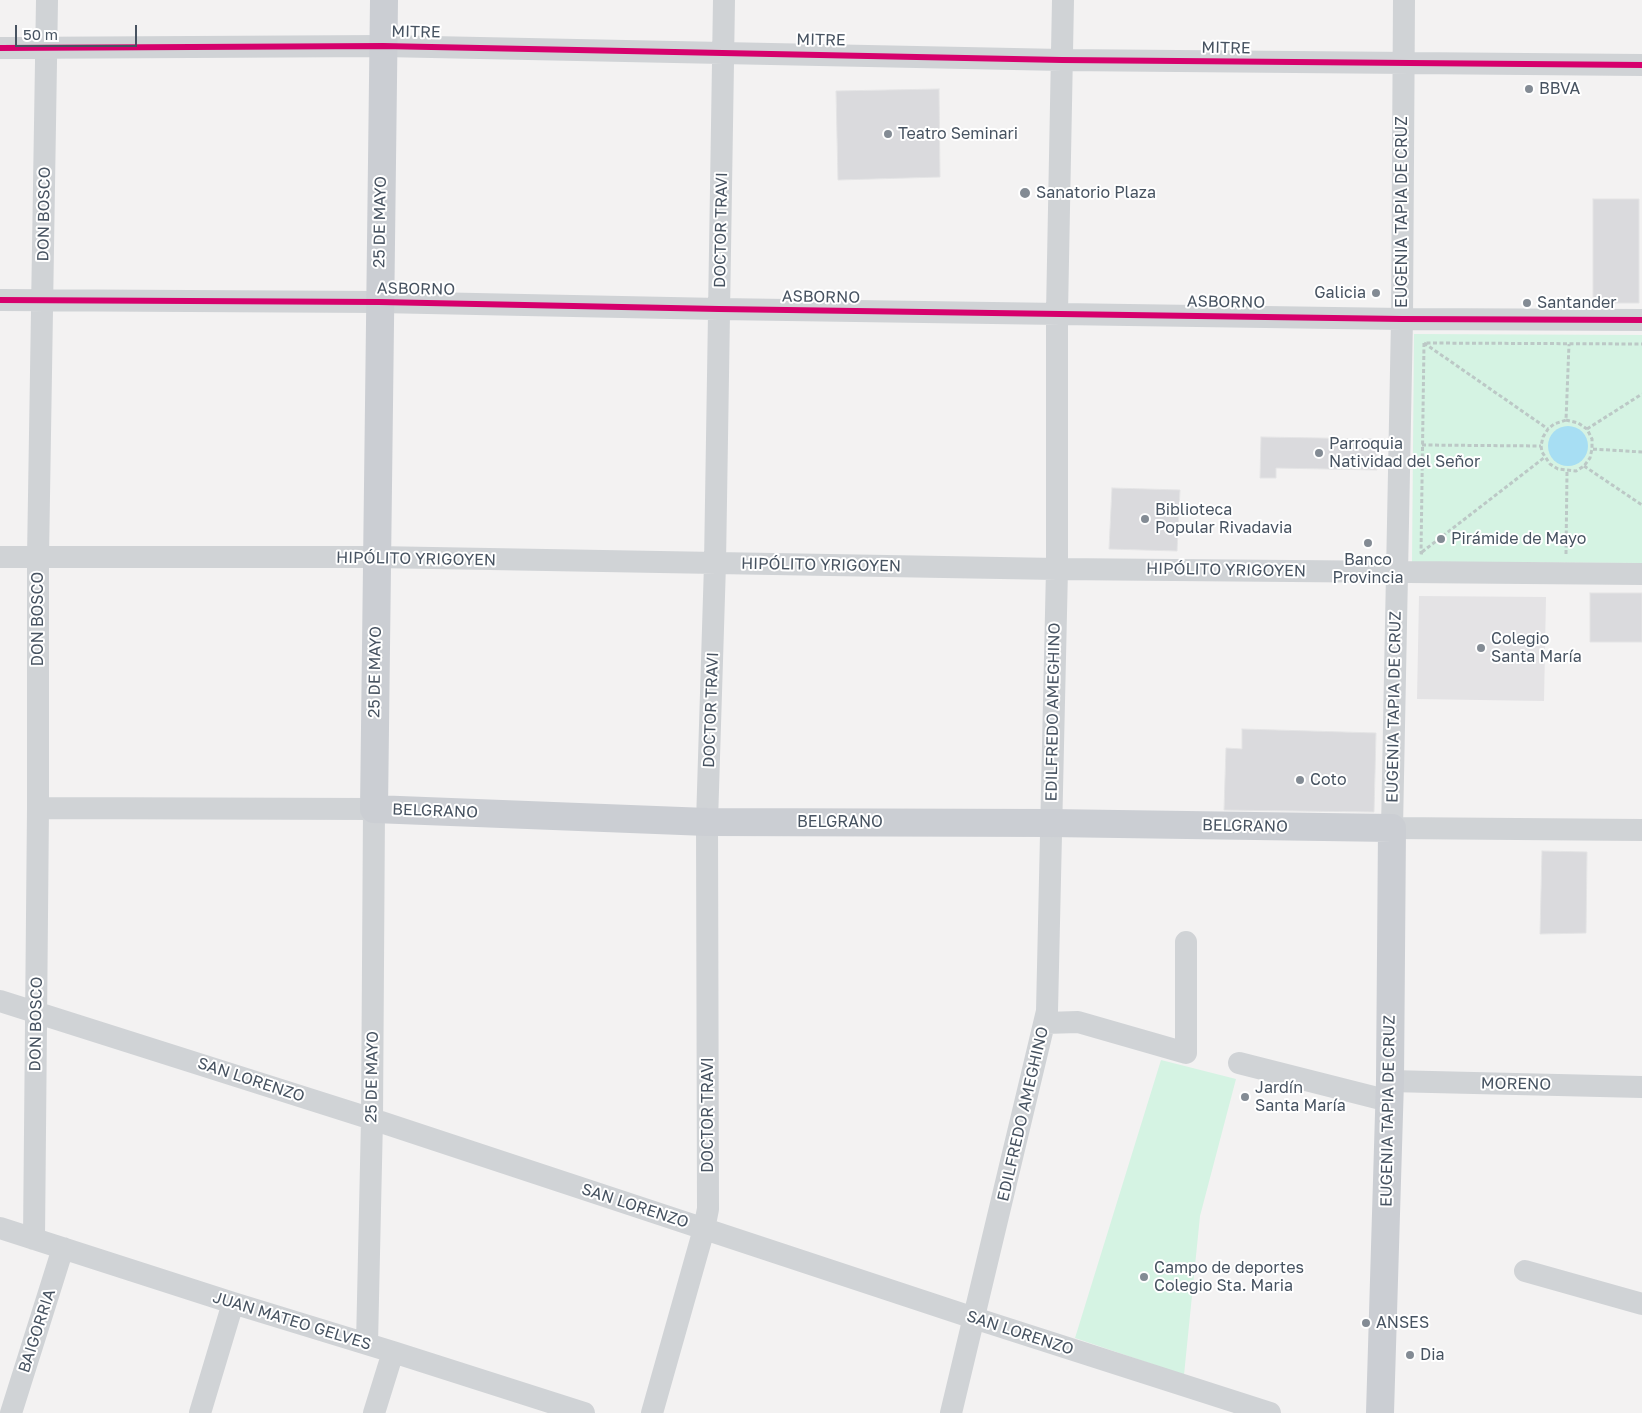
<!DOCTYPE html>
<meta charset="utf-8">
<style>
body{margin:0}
#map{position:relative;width:1642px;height:1413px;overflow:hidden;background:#f3f2f2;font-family:"Golos Text",sans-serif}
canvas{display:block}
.scale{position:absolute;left:15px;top:25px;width:122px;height:22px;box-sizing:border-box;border:2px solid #475361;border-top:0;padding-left:6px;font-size:15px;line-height:18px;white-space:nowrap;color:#475361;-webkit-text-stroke:4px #fff;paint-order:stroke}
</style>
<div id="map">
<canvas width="1642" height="1413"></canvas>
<div class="scale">50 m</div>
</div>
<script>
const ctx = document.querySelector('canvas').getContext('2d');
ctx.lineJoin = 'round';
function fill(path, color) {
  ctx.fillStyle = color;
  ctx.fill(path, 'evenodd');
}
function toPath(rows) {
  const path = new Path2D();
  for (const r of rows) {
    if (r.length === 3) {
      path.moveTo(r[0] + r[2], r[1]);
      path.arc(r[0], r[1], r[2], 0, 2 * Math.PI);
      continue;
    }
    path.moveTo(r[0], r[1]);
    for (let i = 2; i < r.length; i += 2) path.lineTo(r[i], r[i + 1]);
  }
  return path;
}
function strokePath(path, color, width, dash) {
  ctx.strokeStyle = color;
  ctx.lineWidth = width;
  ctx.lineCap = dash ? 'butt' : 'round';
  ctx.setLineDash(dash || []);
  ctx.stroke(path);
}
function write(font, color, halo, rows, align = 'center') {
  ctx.font = font + ' "Golos Text",sans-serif';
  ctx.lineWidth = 4;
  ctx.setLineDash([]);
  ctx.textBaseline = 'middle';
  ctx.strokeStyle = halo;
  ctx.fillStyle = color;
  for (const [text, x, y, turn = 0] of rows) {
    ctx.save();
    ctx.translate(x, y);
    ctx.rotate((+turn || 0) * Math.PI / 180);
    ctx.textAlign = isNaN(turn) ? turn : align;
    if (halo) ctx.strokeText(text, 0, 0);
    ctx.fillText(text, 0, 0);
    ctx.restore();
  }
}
fill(toPath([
 [1419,596,1546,597,1544,701,1417,699]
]), '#e4e3e5');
fill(toPath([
 [1414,334,1642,335,1642,563,1412,562],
 [1161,1060,1236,1079,1200,1216,1184,1375,1075,1338]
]), '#d5f3e3');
fill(toPath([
 [1568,446,20]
]), '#a7def3');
const building = toPath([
 [939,89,940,177,838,180,836,91,939,89],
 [1593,199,1639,199,1639,303,1593,303,1593,199],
 [1261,437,1377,439,1377,470,1276,468,1276,478,1260,478,1261,437],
 [1112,488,1180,490,1177,551,1109,549,1112,488],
 [1590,593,1642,593,1642,642,1590,642,1590,593],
 [1242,729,1376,733,1374,812,1224,810,1226,748,1242,749,1242,729],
 [1542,851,1587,852,1586,933,1540,934,1542,851]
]);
fill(building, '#dadadd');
strokePath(building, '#e4e4e5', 1);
strokePath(toPath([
 [1424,343,1548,429],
 [1566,420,1578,423,1587,429,1592,439,1592,449,1590,458,1584,466,1576,471,1558,469,1550,464,1542,452,1541,446,1543,437,1548,429,1554,424,1566,420,1569,344],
 [1587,429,1642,394],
 [1422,445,1541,446],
 [1593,449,1642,452],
 [1584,466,1642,505],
 [1422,552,1545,457],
 [1423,553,1421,553,1424,343,1642,344],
 [1566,554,1567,471]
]), '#bcc8c6', 3, [4, 2.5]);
strokePath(toPath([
 [1404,0,1402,319,1392,828,1642,830],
 [0,48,383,46,1062,60,1642,65],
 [0,300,379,302,719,309,1402,319,1642,320],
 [0,557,376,557,1057,569,1642,574],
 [38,808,374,809,372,1119,367,1344],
 [0,1001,372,1119,974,1318,1270,1413],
 [1045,1023,1078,1022,1186,1053,1186,942],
 [1239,1063,1389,1101],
 [1390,1081,1642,1087],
 [0,1228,233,1303,393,1352,584,1413],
 [34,1239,38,808,38,558,47,0],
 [1525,1271,1642,1304],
 [11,1413,63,1248],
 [200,1413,233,1303],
 [374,1413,393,1352],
 [652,1413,704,1229,708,1209,707,822,715,564,724,0],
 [951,1413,1047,1011,1057,569,1057,313,1063,0]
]), '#d0d3d6', 22);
strokePath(toPath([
 [384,0,374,809,707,822,1050,823,1392,828,1390,1081,1380,1413]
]), '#cbced3', 28);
strokePath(toPath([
 [0,48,383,46,1062,60,1642,65],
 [0,300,379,302,719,309,1402,319,1642,320]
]), '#d6006c', 6);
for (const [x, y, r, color] of [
 [1529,89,5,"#838b94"],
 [888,134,5,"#838b94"],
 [1025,193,6,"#838b94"],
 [1376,293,5,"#838b94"],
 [1527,303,5,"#838b94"],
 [1319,453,5,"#838b94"],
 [1145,519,5,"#838b94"],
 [1441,539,5,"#838b94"],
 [1368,543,5,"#838b94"],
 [1481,648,5,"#838b94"],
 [1300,780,5,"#838b94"],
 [1245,1097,5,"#838b94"],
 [1144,1277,5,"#838b94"],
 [1366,1323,5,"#838b94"],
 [1410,1355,5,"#838b94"]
]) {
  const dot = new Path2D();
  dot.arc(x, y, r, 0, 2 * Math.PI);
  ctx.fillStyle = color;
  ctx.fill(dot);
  strokePath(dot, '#fff', 2);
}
write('16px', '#475361', '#fff', [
 ["MITRE",416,32,1],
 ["MITRE",821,40,1],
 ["MITRE",1226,48,1],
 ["EUGENIA TAPIA DE CRUZ",1402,212,-90],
 ["DON BOSCO",44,214,-89],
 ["25 DE MAYO",380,222,-89],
 ["DOCTOR TRAVI",721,230,-89],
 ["ASBORNO",416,289,1],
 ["ASBORNO",821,297,1],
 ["ASBORNO",1226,302,1],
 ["HIPÓLITO YRIGOYEN",416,559,1],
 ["HIPÓLITO YRIGOYEN",821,565,1],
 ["HIPÓLITO YRIGOYEN",1226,570,1],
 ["DON BOSCO",38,619,-90],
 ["25 DE MAYO",375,672,-89],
 ["EUGENIA TAPIA DE CRUZ",1394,707,-89],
 ["DOCTOR TRAVI",711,710,-88],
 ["EDILFREDO AMEGHINO",1053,712,-89],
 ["BELGRANO",435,811,2],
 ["BELGRANO",840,822],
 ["BELGRANO",1245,826,1],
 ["DON BOSCO",36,1024,-89],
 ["25 DE MAYO",372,1077,-89],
 ["SAN LORENZO",251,1080,18],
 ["MORENO",1516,1084,1],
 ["EUGENIA TAPIA DE CRUZ",1388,1111,-89],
 ["EDILFREDO AMEGHINO",1023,1114,-77],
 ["DOCTOR TRAVI",708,1115,-90],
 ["SAN LORENZO",635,1206,18],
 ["JUAN MATEO GELVES",292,1321,17],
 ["BAIGORRIA",37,1331,-72],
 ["SAN LORENZO",1020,1333,18]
]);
write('16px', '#475361', '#fff', [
 ["BBVA",1539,89],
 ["Teatro Seminari",898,134],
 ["Sanatorio Plaza",1036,193],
 ["Galicia",1366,293,"right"],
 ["Santander",1537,303],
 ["Parroquia",1329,444],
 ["Natividad del Señor",1329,462],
 ["Biblioteca",1155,510],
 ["Popular Rivadavia",1155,528],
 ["Pirámide de Mayo",1451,539],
 ["Banco",1368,560,"center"],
 ["Provincia",1368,578,"center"],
 ["Colegio",1491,639],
 ["Santa María",1491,657],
 ["Coto",1310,780],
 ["Jardín",1255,1088],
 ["Santa María",1255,1106],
 ["Campo de deportes",1154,1268],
 ["Colegio Sta. Maria",1154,1286],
 ["ANSES",1376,1323],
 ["Dia",1420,1355]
], 'left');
</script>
